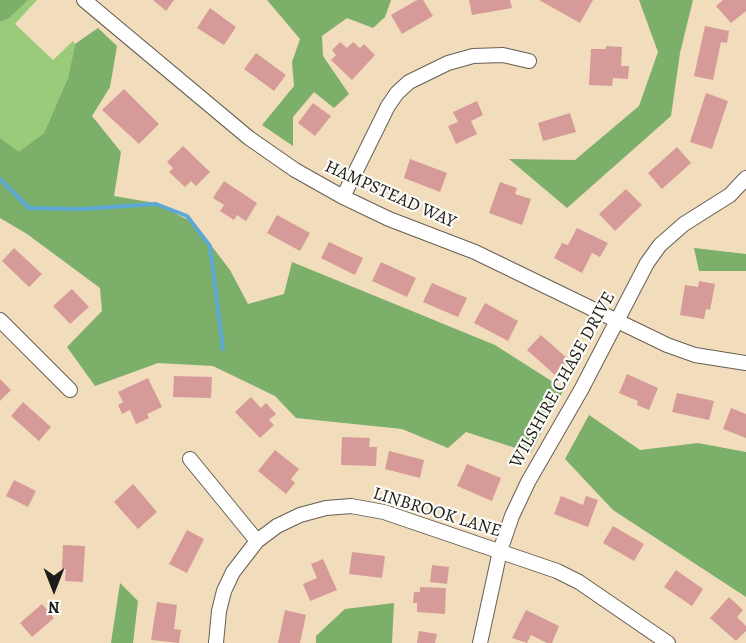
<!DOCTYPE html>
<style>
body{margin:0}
#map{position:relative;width:746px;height:643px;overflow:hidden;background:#f1dcbc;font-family:Alegreya,serif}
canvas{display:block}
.north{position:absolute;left:24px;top:559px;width:60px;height:60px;-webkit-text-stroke:4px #fdfcf7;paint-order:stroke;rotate:180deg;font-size:16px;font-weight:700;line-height:24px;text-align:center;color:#1c1c1c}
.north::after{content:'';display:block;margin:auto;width:21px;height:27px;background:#1c1c1c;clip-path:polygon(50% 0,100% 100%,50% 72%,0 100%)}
</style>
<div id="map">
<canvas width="746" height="643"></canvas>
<div class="north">N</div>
</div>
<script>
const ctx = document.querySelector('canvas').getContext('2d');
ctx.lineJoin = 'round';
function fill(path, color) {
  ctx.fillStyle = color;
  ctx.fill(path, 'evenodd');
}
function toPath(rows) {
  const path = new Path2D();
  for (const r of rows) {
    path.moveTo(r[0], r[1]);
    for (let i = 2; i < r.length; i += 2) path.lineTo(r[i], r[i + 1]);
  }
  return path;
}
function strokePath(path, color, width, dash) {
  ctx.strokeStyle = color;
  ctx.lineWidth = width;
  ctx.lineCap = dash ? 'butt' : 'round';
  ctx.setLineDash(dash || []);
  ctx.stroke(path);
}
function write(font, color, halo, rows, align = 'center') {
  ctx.font = font + ' Alegreya,serif';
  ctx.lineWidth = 4.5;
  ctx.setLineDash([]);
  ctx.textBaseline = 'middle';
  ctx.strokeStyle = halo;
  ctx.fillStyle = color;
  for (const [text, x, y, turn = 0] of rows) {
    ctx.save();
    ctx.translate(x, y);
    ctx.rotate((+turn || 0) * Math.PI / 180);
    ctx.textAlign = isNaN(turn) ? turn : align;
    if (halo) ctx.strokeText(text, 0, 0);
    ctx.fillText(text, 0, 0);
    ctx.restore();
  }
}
fill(toPath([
 [28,0,37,0,15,24,53,60,73,41,75,44,68,78,44,133,19,153,0,138,0,22,9,17]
]), '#9acb7a');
fill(toPath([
 [0,0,28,0,9,18,0,22],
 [267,0,391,0,385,17,373,28,347,18,322,36,323,56,349,94,334,108,314,92,293,117,293,146,262,125,294,86,292,62,300,39],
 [639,0,693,0,680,53,671,116,567,208,509,159,575,160,639,106,658,52],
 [98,28,117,46,110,87,92,116,121,152,114,196,155,203,194,223,230,270,248,304,284,294,292,262,495,345,564,389,531,453,466,432,448,448,402,429,296,418,275,396,213,366,158,363,95,386,67,347,102,311,100,288,27,234,0,218,0,138,19,152,44,133,68,78,75,44],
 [694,248,746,254,746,271,699,271],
 [589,415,640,450,698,443,746,452,746,597,613,510,565,459],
 [120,583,138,601,133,643,111,643],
 [394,603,392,643,316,643,316,636,345,609]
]), '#7baf6a');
strokePath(toPath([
 [0,179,29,208,82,209,156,204,187,216,210,246,223,349]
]), '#5ca9d5', 4);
fill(toPath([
 [153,0,174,0,166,11],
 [417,0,423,0,433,16,402,34,391,15],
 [469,0,510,0,512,8,472,15],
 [539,0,593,0,580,23],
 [723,0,746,0,746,11,731,23,716,6],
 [210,8,236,27,224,45,197,28],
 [705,26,729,31,727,43,721,42,713,80,694,76],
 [340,42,347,48,353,42,360,48,364,44,375,55,352,80,331,60,336,55,332,50],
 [606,46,622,47,621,66,629,66,628,79,613,78,612,86,589,85,591,49,606,49],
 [256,53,286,75,274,91,244,69],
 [124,89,159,124,139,144,102,110],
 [706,93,728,101,712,149,690,142],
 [477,101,483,115,471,121,477,134,456,144,448,126,458,122,453,112],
 [313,103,331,116,315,136,298,123],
 [570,113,576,132,543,141,538,123],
 [183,146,210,172,196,186,191,181,185,187,169,172,173,168,167,162],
 [677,147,691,163,662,189,648,173],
 [410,159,447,173,440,192,404,178],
 [224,181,257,203,246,221,237,215,234,220,220,211,224,205,213,198],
 [500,182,517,188,515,194,531,199,522,225,489,213],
 [626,189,642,205,615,231,599,214],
 [277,215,310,233,300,251,267,233],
 [577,228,608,243,600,257,592,253,582,273,554,258,562,243,568,245],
 [329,242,363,258,355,275,321,258],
 [14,248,42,274,29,287,2,261],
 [381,262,416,278,407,297,372,281],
 [699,281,715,284,710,310,706,309,704,319,680,315,685,285,698,287],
 [432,283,467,298,458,317,423,302],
 [72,289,89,307,70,324,53,306],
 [485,303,518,321,508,341,474,323],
 [541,335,569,360,555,375,527,350],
 [627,374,658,388,649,410,637,405,638,401,619,393],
 [174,376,212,377,211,398,173,397],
 [148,378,162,407,147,414,149,418,136,424,130,410,122,414,118,405,123,402,118,392],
 [0,379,11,390,0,401],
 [677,393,714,401,709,420,672,412],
 [251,397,261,408,266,403,276,414,269,420,274,425,260,438,235,412],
 [23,402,51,427,39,441,11,416],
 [731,408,746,414,746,438,723,429],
 [342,437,370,438,369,447,377,447,376,466,341,465],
 [275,450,299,469,291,479,295,483,286,494,258,471],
 [389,451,424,460,420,478,385,469],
 [467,464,501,478,492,501,457,486],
 [14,480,36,491,28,507,6,496],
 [133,484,157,512,138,529,114,502],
 [561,496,583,505,586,496,598,500,588,527,554,514],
 [613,526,644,544,634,561,603,543],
 [187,530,204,539,187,573,169,564],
 [63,545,85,546,83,582,65,581,66,569,62,569],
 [352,552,385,556,382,578,349,574],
 [323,559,337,590,310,601,303,584,317,578,311,564],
 [432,565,449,567,447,584,430,582],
 [676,570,703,589,692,606,664,587],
 [420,587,446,588,445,614,417,612,417,603,413,603,414,592,420,592],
 [729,597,743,610,737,617,746,626,746,631,736,641,710,618],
 [157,602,177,605,174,629,181,630,179,643,151,640],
 [42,604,54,618,32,637,20,623],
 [285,610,306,615,300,643,278,643],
 [526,610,559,626,552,643,547,643,531,635,527,643,512,638],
 [419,631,437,634,435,643,417,643]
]), '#d69b98');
const minor = toPath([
 [84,0,249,138,295,170,343,197,389,219,475,252,667,345,695,355,746,363],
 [343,197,388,106,397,93,409,82,448,63,473,56,503,55,529,61],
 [0,320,70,390],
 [190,459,257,541],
 [216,643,219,611,224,591,233,572,257,541,277,526,300,515,326,508,351,506,384,512,557,571,579,582,668,643],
 [480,643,500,551,512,516,528,482,581,390,647,263,660,245,684,224,730,195,746,178]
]);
strokePath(minor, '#675f54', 16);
strokePath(minor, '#fff', 14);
write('18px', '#1c1c1c', '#fdfcf7', [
 ["HAMPSTEAD WAY",390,195,24],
 ["WILSHIRE CHASE DRIVE",563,380,-61],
 ["LINBROOK LANE",437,513,17]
]);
</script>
